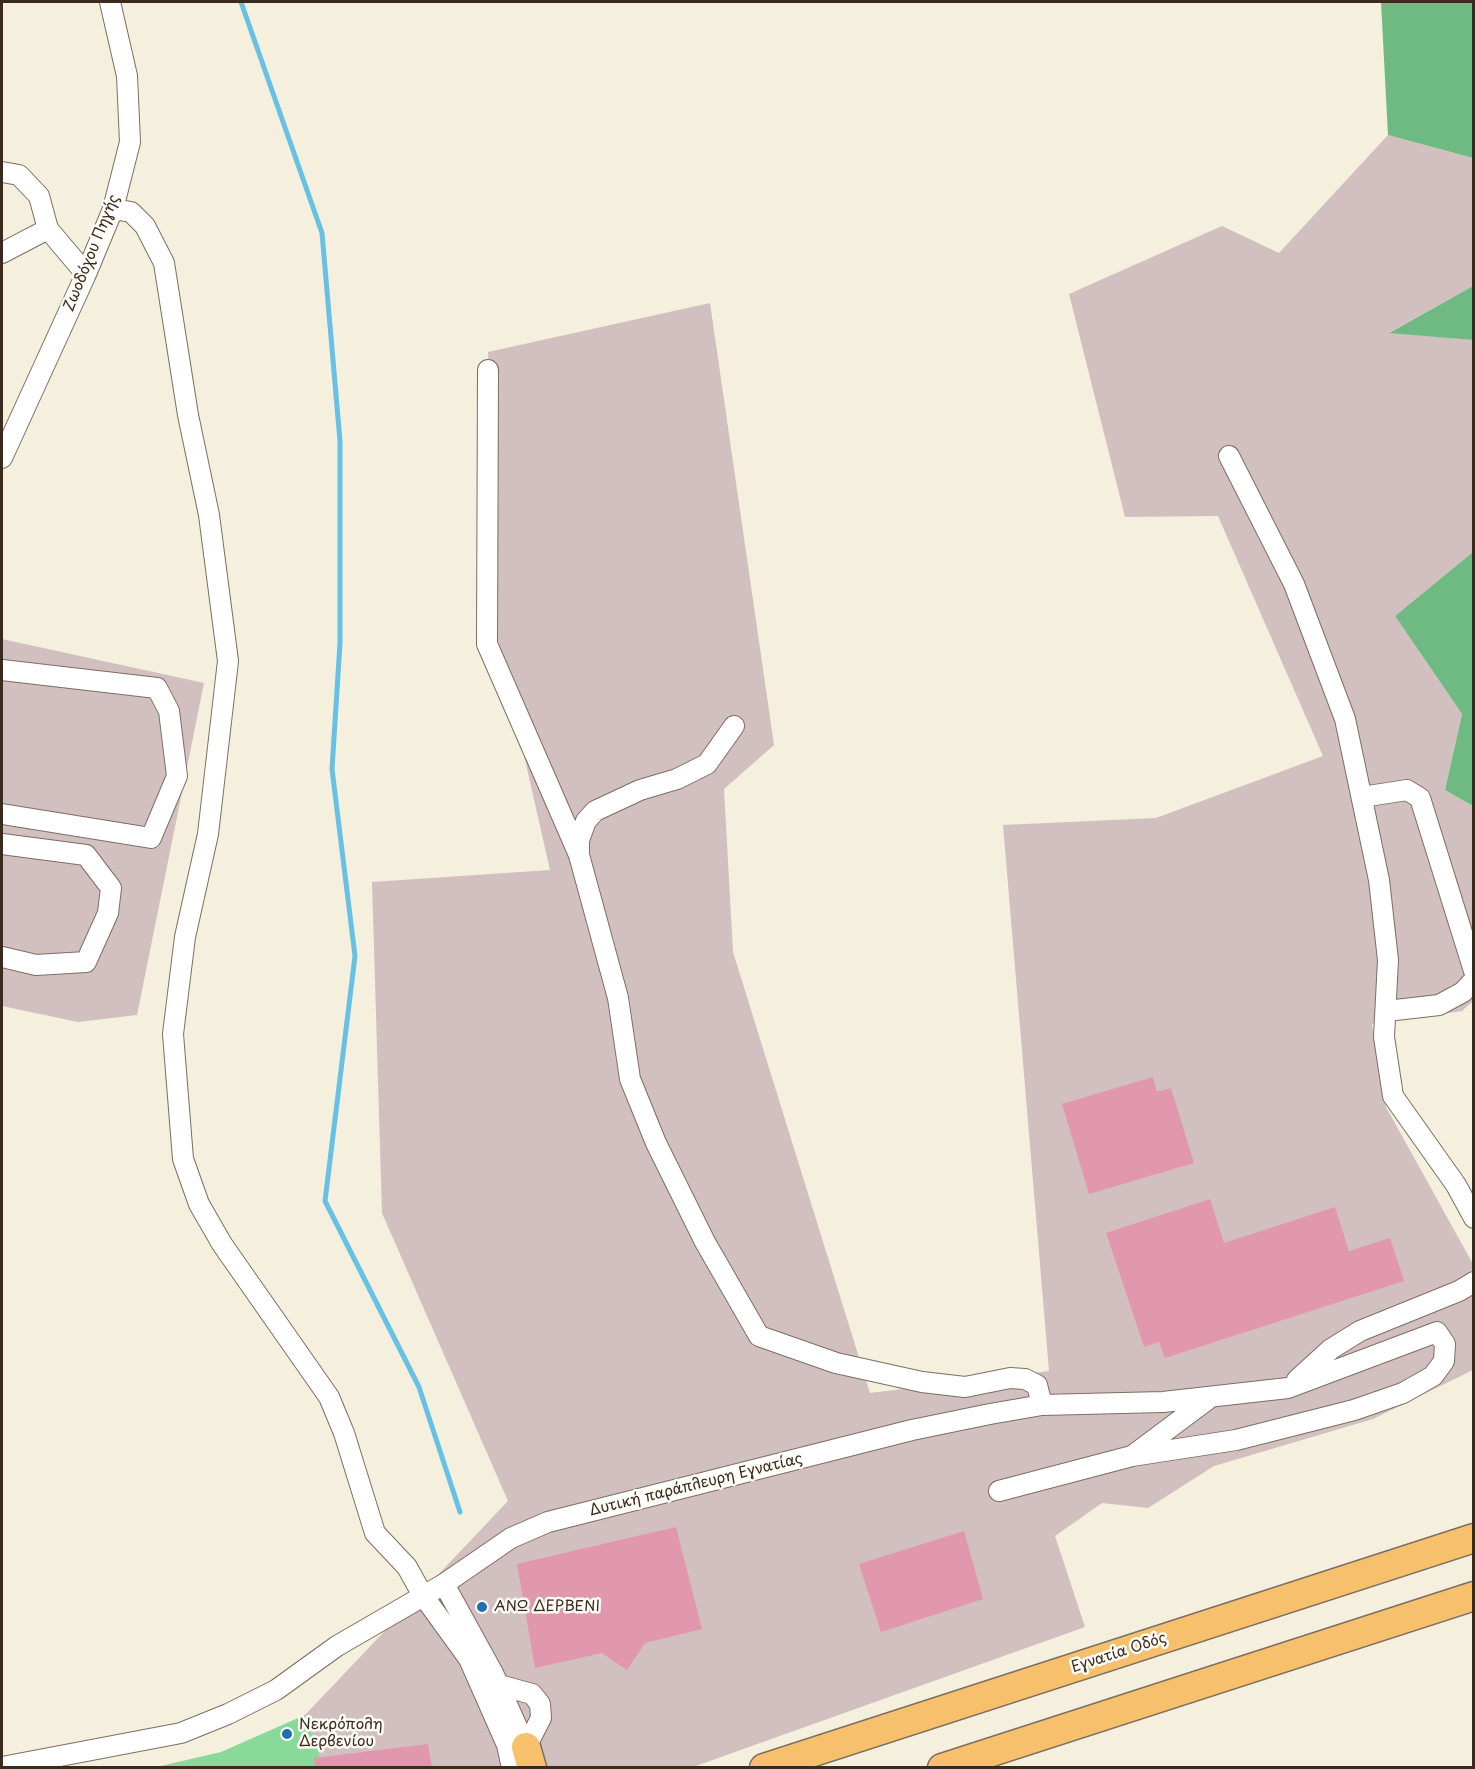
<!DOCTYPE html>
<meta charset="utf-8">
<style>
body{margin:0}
#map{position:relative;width:1475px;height:1769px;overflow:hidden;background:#f5efdd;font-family:"Playpen Sans",sans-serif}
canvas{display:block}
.frame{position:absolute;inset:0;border:3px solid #3b2a1e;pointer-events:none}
</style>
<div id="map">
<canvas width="1475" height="1769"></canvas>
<div class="frame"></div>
</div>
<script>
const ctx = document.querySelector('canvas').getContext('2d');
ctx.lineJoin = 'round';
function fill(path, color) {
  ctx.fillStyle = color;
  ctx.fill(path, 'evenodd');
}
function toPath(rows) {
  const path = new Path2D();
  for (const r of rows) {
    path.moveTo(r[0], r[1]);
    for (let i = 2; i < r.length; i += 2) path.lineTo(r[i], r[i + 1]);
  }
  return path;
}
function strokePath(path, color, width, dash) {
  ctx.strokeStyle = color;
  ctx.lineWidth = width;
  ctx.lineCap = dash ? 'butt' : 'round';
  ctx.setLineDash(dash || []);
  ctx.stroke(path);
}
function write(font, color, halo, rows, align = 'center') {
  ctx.font = font + ' "Playpen Sans",sans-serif';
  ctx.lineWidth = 5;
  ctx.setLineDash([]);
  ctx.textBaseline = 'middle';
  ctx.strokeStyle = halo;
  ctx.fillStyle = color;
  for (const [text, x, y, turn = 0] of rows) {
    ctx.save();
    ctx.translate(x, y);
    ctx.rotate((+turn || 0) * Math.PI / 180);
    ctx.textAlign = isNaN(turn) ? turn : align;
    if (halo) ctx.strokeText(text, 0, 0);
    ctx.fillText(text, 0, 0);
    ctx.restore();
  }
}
fill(toPath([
 [1388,135,1473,158,1473,286,1390,332,1473,340,1473,552,1395,616,1462,714,1445,790,1473,806,1473,1001,1462,1011,1372,1024,1386,1107,1473,1264,1473,1370,1373,1419,1214,1466,1148,1508,1102,1503,1055,1536,1085,1627,693,1767,324,1767,305,1715,508,1501,382,1213,372,882,550,870,497,636,488,352,710,303,774,745,724,789,733,952,870,1393,1049,1371,1003,825,1156,818,1323,756,1218,516,1125,517,1069,294,1222,226,1279,253],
 [2,639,204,683,137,1015,78,1022,2,1006]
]), '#d2bfc0');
fill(toPath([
 [305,1715,324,1767,152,1768,221,1752]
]), '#89da9a');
fill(toPath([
 [1381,2,1473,2,1473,158,1388,135],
 [1473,286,1473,340,1389,333],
 [1473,552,1473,806,1445,790,1462,714,1395,616]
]), '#6eba82');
strokePath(toPath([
 [241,2,322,233,340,441,340,643,332,769,355,956,325,1201,419,1387,460,1512]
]), '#67c1e5', 5);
fill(toPath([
 [1153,1077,1157,1092,1171,1088,1194,1163,1089,1194,1062,1104],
 [1210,1199,1224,1243,1335,1207,1349,1251,1390,1238,1404,1281,1165,1358,1159,1342,1144,1347,1106,1233],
 [676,1527,702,1629,645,1643,627,1670,602,1653,535,1668,517,1564],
 [964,1531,983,1599,881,1632,859,1564],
 [428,1744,432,1767,315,1767,314,1758]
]), '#e197ae');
const minor = toPath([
 [2,172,19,175,39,196,48,229,86,274],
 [113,209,131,212,145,226,164,263,188,415,209,515,228,661,208,834,185,937,173,1034,183,1159,199,1204,222,1244,329,1397,344,1433,375,1533,407,1567,422,1594,469,1659,507,1745,512,1768],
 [2,253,48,229],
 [488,370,487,644,579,855,618,998,630,1079,656,1143,705,1242,759,1336,836,1363,922,1382,965,1387,1010,1378,1025,1379,1037,1385,1042,1405],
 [1229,456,1294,584,1345,719,1379,880,1388,960,1384,1037,1393,1096,1456,1185,1474,1218],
 [2,458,86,274,113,209,130,142,127,76,110,2],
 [2,670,157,688,169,711,177,776,151,838,2,814],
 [1362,797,1407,790,1420,798,1474,971],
 [2,844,86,855,111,888,108,913,86,962,36,965,2,957],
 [579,855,579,840,586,821,595,811,640,790,677,779,707,764,734,726],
 [1387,1011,1439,1005,1463,992,1474,980],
 [1297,1380,1331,1349,1360,1331,1459,1291,1474,1282],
 [999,1491,1132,1456,1211,1397],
 [444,1584,493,1673,526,1747],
 [499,1685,532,1694,540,1704,541,1718,526,1747],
 [2,1767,181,1733,228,1714,276,1690,337,1646,444,1584,511,1538,548,1522,912,1430,990,1414,1042,1405,1163,1402,1288,1388,1437,1332,1445,1344,1444,1361,1433,1376,1403,1393,1354,1410,1236,1440,1132,1456]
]);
const highway = toPath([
 [526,1747,532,1768],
 [764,1768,1474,1538],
 [942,1768,1474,1596]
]);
strokePath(minor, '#7c6f61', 22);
strokePath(highway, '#7c6f61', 31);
strokePath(minor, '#fff', 20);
strokePath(highway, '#f7c06c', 28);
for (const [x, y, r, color] of [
 [482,1607,6,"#1f6fb2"],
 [287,1734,6,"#1f6fb2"]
]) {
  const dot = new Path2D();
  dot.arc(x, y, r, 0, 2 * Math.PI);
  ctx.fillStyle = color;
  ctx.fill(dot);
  strokePath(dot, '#fdfcf7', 2);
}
write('15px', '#3b2a1e', '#fdfcf7', [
 ["Ζωοδόχου Πηγής",92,253,-68],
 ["Δυτική παράπλευρη Εγνατίας",696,1485,-14],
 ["Εγνατία Οδός",1119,1653,-18]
]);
write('15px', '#3b2a1e', '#fdfcf7', [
 ["ΑΝΩ ΔΕΡΒΕΝΙ",494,1607],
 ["Νεκρόπολη",299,1725],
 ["Δερβενίου",299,1742]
], 'left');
</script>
